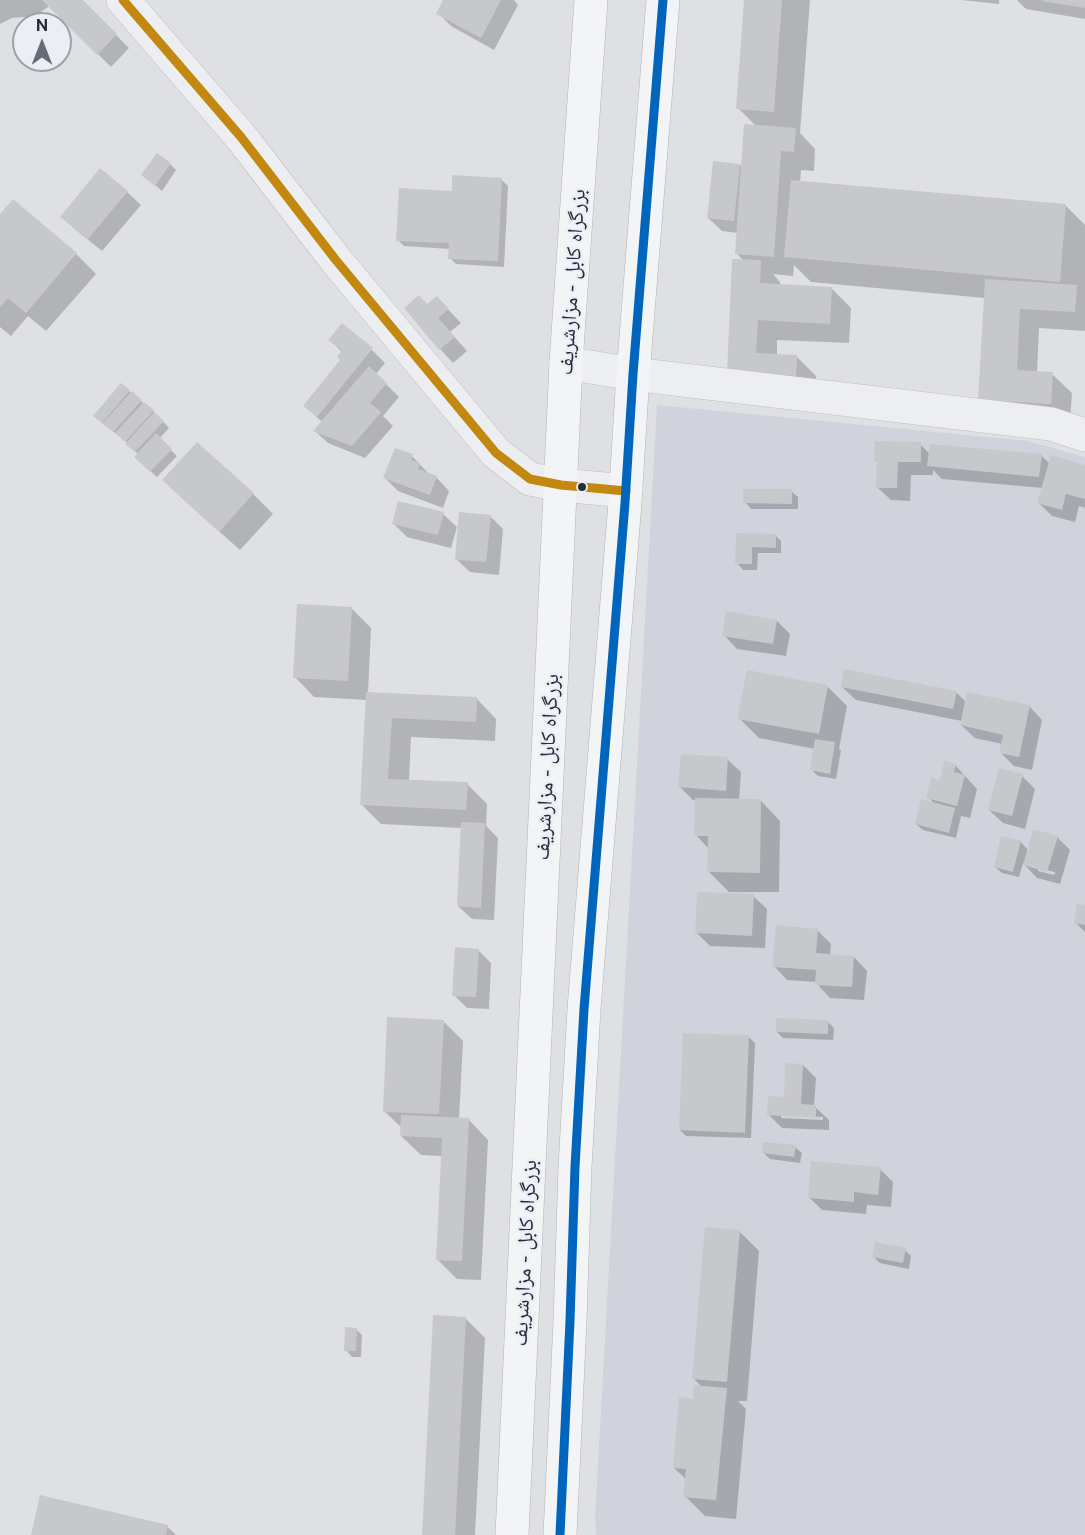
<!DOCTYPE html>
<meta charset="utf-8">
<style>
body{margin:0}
#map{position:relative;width:1085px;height:1535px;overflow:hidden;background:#dfe0e4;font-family:"Public Sans",sans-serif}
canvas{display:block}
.north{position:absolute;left:12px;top:12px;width:60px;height:60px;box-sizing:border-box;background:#ebeef4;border:2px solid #9ca1ab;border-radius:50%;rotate:0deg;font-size:16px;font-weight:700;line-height:24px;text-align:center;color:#252d3d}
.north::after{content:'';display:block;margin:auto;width:21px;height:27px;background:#666c77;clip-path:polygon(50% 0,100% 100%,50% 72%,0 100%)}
</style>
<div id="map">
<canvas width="1085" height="1535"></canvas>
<div class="north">N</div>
</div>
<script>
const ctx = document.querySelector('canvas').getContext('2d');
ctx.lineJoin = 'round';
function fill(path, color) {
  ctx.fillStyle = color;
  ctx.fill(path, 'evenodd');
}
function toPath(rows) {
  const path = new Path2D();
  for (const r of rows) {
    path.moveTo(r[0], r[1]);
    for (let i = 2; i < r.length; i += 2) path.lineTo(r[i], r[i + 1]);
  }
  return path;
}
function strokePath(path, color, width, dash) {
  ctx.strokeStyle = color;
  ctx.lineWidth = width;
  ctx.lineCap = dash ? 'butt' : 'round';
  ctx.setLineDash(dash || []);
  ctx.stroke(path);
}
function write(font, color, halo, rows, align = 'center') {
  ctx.font = font + ' "Public Sans","Noto Naskh Arabic",sans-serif';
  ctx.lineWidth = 4.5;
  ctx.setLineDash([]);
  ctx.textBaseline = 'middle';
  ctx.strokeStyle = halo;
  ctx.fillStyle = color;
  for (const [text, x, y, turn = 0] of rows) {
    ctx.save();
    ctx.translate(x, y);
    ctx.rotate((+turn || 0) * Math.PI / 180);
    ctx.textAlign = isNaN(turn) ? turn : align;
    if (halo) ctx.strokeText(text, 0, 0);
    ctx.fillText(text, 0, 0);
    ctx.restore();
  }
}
fill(toPath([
 [657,405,1028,441,1085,457,1085,1535,596,1535,595,1517]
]), '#d0d3db');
fill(toPath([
 [0,0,81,0,129,48,111,67,49,6,36,16,12,18,0,24],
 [445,0,514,0,518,5,494,50,451,26,438,13],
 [746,0,810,0,800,133,815,149,814,171,801,170,800,182,1066,206,1085,225,1085,331,1039,328,1037,373,1052,374,1072,393,1070,423,1000,419,985,298,811,282,794,265,793,276,773,274,780,282,780,286,831,288,851,308,849,343,777,340,777,356,797,357,816,376,816,395,748,392,744,261,737,254,738,233,722,231,708,218,740,165,743,168,756,126,738,108],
 [961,0,999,0,999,4],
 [1017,0,1085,0,1085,19,1026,9],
 [170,164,176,170,162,191,143,175],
 [101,170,127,192,141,205,102,251,76,230,62,216],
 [501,179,508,186,504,267,456,264,450,258,450,249,404,246,398,240,453,192],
 [13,201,76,254,96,274,46,331,28,316,11,336,0,327,0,216],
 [437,298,461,323,450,332,467,351,453,363,440,349,406,309,428,306],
 [342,325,372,350,385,363,376,374,399,397,383,416,393,426,365,458,328,443,315,431,322,422,305,406,342,360,342,352,330,340],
 [121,385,153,411,169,428,159,439,177,456,157,477,136,457,138,454,127,444,128,443,101,422],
 [197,444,253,494,273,514,240,550,184,500,164,480],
 [920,444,930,454,1041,455,1050,464,1085,466,1085,508,1079,506,1075,522,1052,516,1039,503,1043,488,942,479,933,470,933,475,911,475,910,501,891,500,877,487,878,463,875,460],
 [412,456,430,475,436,477,449,491,443,508,398,491,385,478],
 [791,491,798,497,798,509,751,509,745,502],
 [443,514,457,527,451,548,407,537,394,524],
 [490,516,503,529,499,575,470,572,456,559],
 [738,534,775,535,781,541,781,553,758,553,757,570,743,570,737,563],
 [351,608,371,628,368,693,477,699,496,719,495,741,411,737,409,781,467,784,487,804,486,826,498,838,494,920,472,919,458,906,462,828,381,824,362,805,367,700,314,697,295,677],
 [777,621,790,634,786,656,737,649,724,635],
 [828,687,847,706,839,749,841,750,836,779,818,776,812,770,815,749,759,738,739,718],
 [842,687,956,692,966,702,1029,706,1042,720,1032,770,1014,766,1001,753,1002,744,975,738,961,725,962,721,856,700],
 [727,759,741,772,739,801,761,801,780,821,779,892,729,892,709,872,709,849,696,835,696,800,693,800,680,787],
 [955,765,977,789,970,818,961,816,956,838,923,830,916,824,935,804,928,797],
 [1022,776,1035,789,1025,829,1003,823,989,810],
 [1057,837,1070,850,1060,884,1037,878,1023,863,1019,877,1002,873,995,867,1020,841,1028,850],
 [1038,868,1055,872,1054,875,1038,871],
 [753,896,767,909,765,948,710,946,697,933],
 [1085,907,1085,932,1076,923],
 [817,930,831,944,830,956,854,957,867,971,864,1000,830,998,817,984,817,982,787,980,774,966],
 [478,950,491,963,489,1009,467,1008,454,995],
 [443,1021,463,1041,459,1119,469,1120,488,1140,481,1280,457,1279,437,1259,442,1156,421,1155,401,1136,402,1128,384,1111],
 [827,1021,834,1028,833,1040,783,1038,777,1032],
 [749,1037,755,1043,751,1138,686,1136,680,1130],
 [803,1065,816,1078,814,1106,829,1120,829,1130,782,1128,769,1115,785,1099],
 [781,1115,823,1117,823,1120,781,1118],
 [795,1147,802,1153,800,1163,770,1159,764,1153],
 [880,1169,893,1182,891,1207,867,1205,866,1214,822,1210,809,1197],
 [739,1231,759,1251,747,1401,738,1401,746,1409,736,1519,705,1516,685,1496,687,1480,674,1468,694,1400,702,1387,694,1379],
 [905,1250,911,1256,909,1269,880,1263,874,1257],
 [465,1318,485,1338,475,1535,423,1535],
 [356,1329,362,1335,361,1357,352,1357,346,1350],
 [168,1527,176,1535,32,1535]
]), '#0003');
fill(toPath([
 [42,0,83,0,117,34,97,55],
 [443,0,501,0,481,38,436,14],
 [744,0,782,0,774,112,736,109],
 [1042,0,1085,0,1085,8,1042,1],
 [744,124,796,128,794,152,781,151,774,257,735,254],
 [157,153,171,163,155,186,141,175],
 [713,161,740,164,734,221,707,218],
 [100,168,128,191,88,239,60,217],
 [452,175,502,178,498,261,448,259,449,243,396,241,399,188,452,191],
 [791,180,1066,204,1060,282,784,257],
 [13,199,77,253,26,313,8,298,0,307,0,214],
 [732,259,761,260,760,283,832,287,830,324,758,320,756,353,797,355,796,376,727,373],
 [985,279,1077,285,1075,312,1020,309,1017,370,1053,372,1051,404,978,400],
 [419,295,427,304,437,296,449,309,438,318,455,337,439,350,404,308],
 [342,323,373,348,317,417,303,406,340,360,337,357,342,350,328,340],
 [369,366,387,383,370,403,381,412,352,446,313,431],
 [121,383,130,390,102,423,93,416],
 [132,391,142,400,113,432,103,423],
 [144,402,154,410,125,442,115,433],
 [154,412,164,421,135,452,125,444],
 [156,433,172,449,150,472,134,457],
 [875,441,921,442,921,462,898,462,897,488,876,488,877,461,874,461],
 [197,442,254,493,219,532,162,480],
 [930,444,1042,454,1039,477,927,466],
 [395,448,413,454,411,460,420,463,418,469,437,476,430,495,383,478],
 [1051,455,1085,465,1085,499,1066,494,1062,510,1037,503],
 [743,489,792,489,792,504,743,503],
 [398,501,444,512,438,535,392,524],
 [459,512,491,515,486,562,455,560],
 [736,533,776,534,776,548,752,547,752,564,735,564],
 [297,604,352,607,348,681,293,678],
 [726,611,777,620,773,644,722,636],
 [844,669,957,691,953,709,841,687],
 [747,670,828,685,819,734,737,719],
 [366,692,477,697,476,722,392,718,388,779,468,782,466,810,360,805],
 [967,692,1030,705,1019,757,999,753,1003,735,960,725],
 [815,739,835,742,830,774,810,770],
 [681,754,728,757,726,791,678,787],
 [944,761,956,764,954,772,965,775,957,806,926,798,931,778,940,780],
 [999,768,1023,774,1012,816,988,810],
 [695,798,761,799,760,873,707,872,708,836,694,836],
 [921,799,955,808,949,833,915,824],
 [461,822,485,823,481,908,457,906],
 [1033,829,1058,836,1047,872,1023,865],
 [1001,836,1021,840,1013,872,994,867],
 [697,892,754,894,752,936,695,933],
 [1077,904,1085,905,1085,925,1074,923],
 [776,925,818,929,816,953,854,956,852,987,815,985,816,970,772,967],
 [455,947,479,949,476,997,452,996],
 [387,1017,444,1020,439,1114,383,1112],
 [776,1018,828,1020,828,1034,776,1032],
 [683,1033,749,1035,745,1133,679,1130],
 [785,1063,803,1064,801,1104,816,1105,816,1118,767,1115,768,1096,784,1097],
 [401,1115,469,1118,462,1261,436,1260,442,1138,400,1136],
 [763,1142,796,1145,794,1157,762,1153],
 [811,1161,881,1167,878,1195,854,1192,854,1202,808,1198],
 [705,1227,740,1230,727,1382,692,1379],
 [875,1242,906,1248,903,1263,872,1257],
 [433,1315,466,1317,455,1535,422,1535],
 [345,1327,357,1328,356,1351,344,1351],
 [694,1385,727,1388,716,1500,683,1497,686,1469,673,1468,679,1397,693,1399],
 [40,1495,168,1525,166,1535,31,1535]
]), '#c7c8cc');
const tertiary = toPath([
 [123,0,241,137,335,259,496,453,530,479,561,485,626,491],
 [566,363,633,374,1051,424,1085,435]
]);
const trunk = toPath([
 [512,1535,566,363,591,0],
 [560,1535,570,1321,575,1167,584,1009,625,503,633,374,663,0]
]);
strokePath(tertiary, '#bdbec2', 34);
strokePath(trunk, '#b1b3b9', 34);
strokePath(tertiary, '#edeef1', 33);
strokePath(trunk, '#f3f4f5', 33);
strokePath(toPath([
 [123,0,241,137,335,259,496,453,530,479,561,485,626,491]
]), '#c2880f', 9);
strokePath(toPath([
 [560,1535,570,1321,575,1167,584,1009,625,503,633,374,663,0]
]), '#0065bd', 9);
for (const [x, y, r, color] of [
 [582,487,5,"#252d3d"]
]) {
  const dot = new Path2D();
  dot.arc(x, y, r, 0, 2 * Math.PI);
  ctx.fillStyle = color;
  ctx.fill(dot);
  strokePath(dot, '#ebeef4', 2);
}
write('21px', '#252d3d', '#ebeef4', [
 ["بزرگراه کابل - مزارشریف",572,282,-86],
 ["بزرگراه کابل - مزارشریف",547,767,-87],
 ["بزرگراه کابل - مزارشریف",525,1253,-87]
]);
</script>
